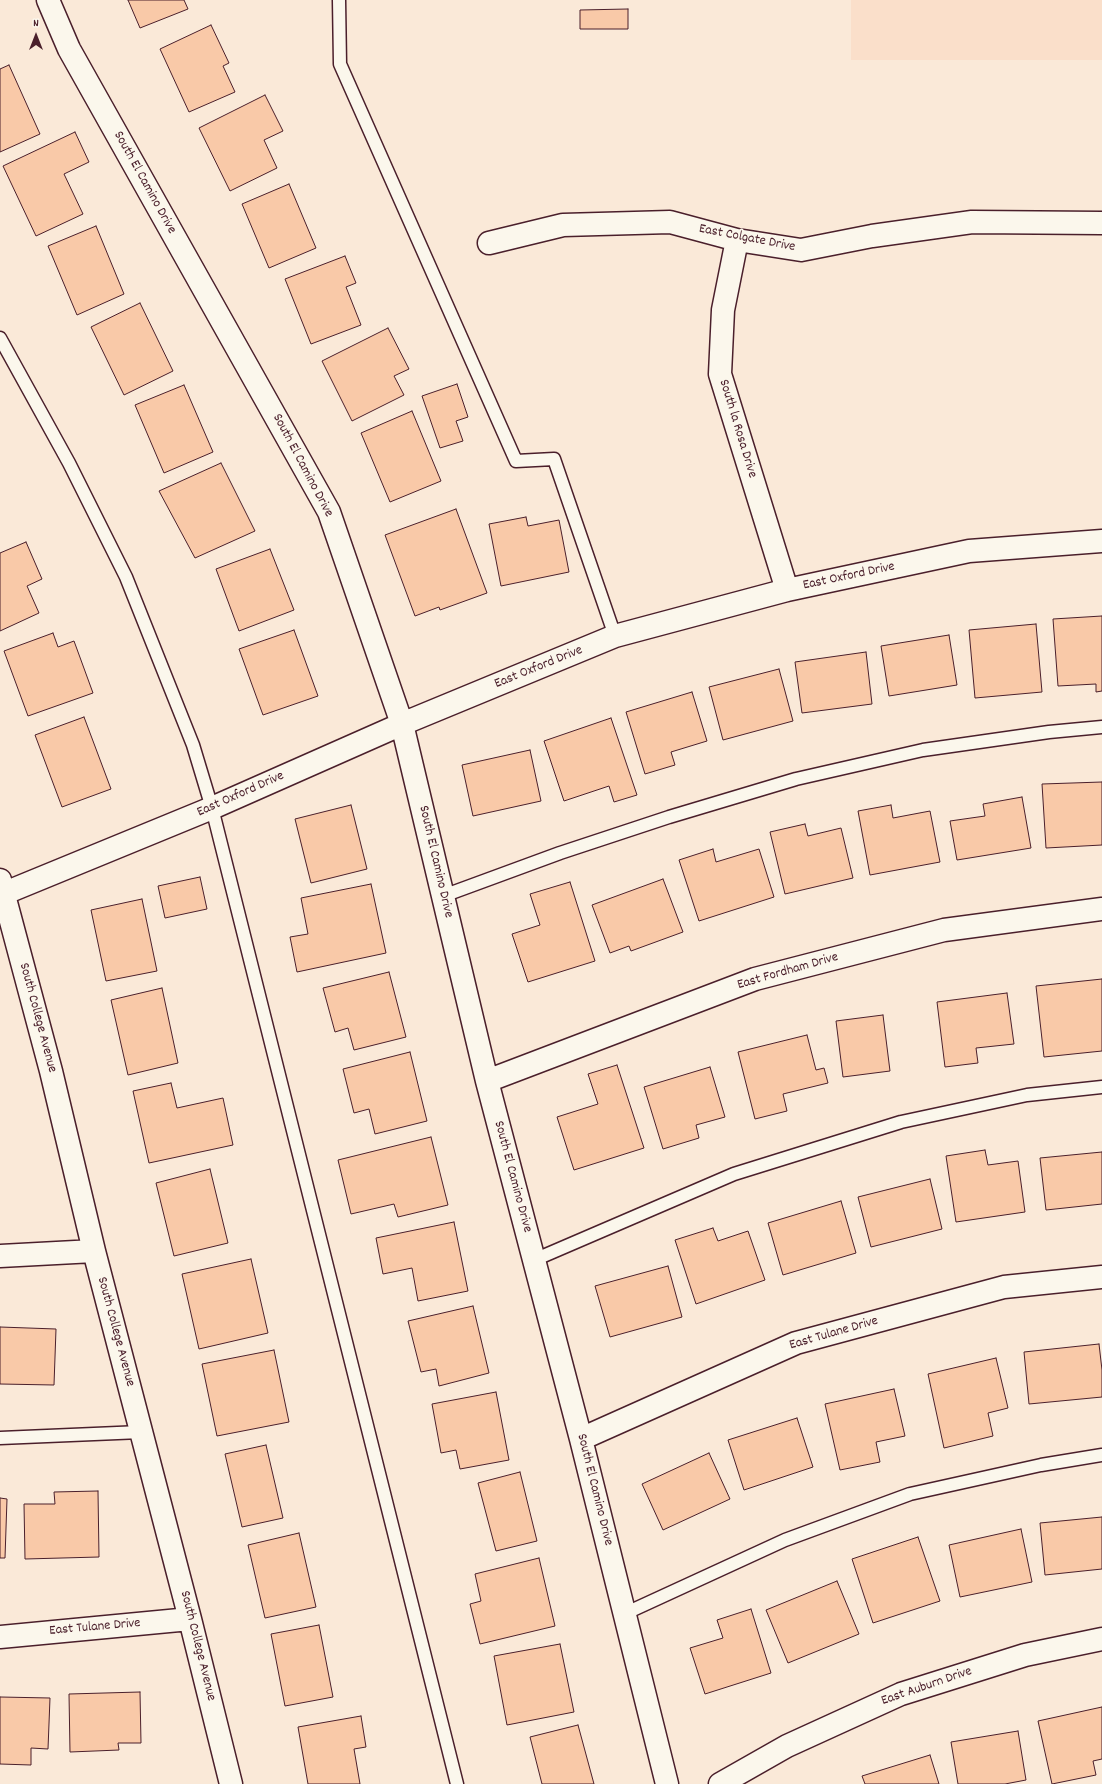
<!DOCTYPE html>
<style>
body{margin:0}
#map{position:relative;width:1102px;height:1784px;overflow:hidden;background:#fae9d8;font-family:Dekko,sans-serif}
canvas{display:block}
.north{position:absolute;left:16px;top:16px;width:40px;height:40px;-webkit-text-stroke:3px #fbf7ec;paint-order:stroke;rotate:0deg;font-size:11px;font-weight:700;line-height:16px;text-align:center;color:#4a1f2b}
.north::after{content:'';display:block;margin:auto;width:14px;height:18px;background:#4a1f2b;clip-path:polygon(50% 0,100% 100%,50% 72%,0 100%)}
</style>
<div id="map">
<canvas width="1102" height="1784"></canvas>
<div class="north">N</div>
</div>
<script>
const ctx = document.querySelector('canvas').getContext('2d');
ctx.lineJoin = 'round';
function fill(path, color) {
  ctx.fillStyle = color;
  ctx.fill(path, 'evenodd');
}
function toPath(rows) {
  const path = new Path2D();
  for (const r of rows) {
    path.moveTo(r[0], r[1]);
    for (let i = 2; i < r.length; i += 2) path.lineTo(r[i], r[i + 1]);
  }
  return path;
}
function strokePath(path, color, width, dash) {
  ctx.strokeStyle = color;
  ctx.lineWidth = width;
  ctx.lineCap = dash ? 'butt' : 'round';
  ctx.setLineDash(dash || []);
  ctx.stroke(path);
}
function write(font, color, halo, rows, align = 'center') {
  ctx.font = font + ' Dekko,sans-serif';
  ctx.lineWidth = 3.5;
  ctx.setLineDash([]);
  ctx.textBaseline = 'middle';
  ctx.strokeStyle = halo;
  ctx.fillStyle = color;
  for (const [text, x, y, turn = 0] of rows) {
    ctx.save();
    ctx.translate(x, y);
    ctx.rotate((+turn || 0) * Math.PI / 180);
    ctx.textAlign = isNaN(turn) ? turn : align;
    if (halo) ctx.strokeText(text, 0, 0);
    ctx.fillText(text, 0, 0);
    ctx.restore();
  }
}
fill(toPath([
 [851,0,1102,0,1102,60,851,60]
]), '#fadfca');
const building = toPath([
 [128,0,184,0,188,9,140,28,128,0],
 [628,9,628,29,580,29,580,10,628,9],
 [211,25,229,63,223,66,235,92,189,112,160,49,211,25],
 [9,65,40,134,0,152,0,69,9,65],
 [265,95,283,131,264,140,277,168,230,191,199,128,265,95],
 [75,132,89,162,64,174,83,214,36,236,3,166,75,132],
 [289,184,316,248,269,268,242,204,289,184],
 [96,226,124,294,77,315,48,246,96,226],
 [345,256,356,283,346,287,361,325,311,344,285,279,345,256],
 [140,303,173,371,124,395,91,327,140,303],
 [388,328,409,369,394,376,404,395,352,421,322,361,388,328],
 [457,384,468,417,456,421,463,441,440,448,422,396,457,384],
 [184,385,213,452,164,473,135,405,184,385],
 [412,411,441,481,390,502,361,433,412,411],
 [221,463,255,531,195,558,159,491,221,463],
 [456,509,487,593,440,610,439,607,415,616,385,535,456,509],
 [526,517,528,526,559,520,569,572,501,586,489,524,526,517],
 [26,542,42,579,27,586,39,613,0,631,0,553,26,542],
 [270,549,294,610,239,631,216,569,270,549],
 [1102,616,1102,691,1096,692,1096,684,1058,686,1053,619,1102,616],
 [1036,624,1042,692,975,698,969,630,1036,624],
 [294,630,318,696,263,715,239,649,294,630],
 [53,633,58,647,74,641,93,693,28,716,4,651,53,633],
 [949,635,957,685,889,696,881,646,949,635],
 [866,652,872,704,802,713,795,662,866,652],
 [779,669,793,721,723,740,709,687,779,669],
 [692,692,707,741,671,752,675,765,645,774,626,712,692,692],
 [84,717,111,789,62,807,35,735,84,717],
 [611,718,637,795,614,802,609,786,564,801,544,741,611,718],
 [530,750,541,801,473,816,462,765,530,750],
 [1102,782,1102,845,1046,848,1042,784,1102,782],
 [1022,797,1031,848,957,860,950,821,985,816,983,804,1022,797],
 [351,805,367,869,311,883,295,819,351,805],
 [891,805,893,818,930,811,940,862,870,875,858,811,891,805],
 [805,824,808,836,841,828,853,878,785,894,770,832,805,824],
 [713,849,716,862,759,849,774,897,699,921,679,860,713,849],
 [200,877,207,909,165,918,158,886,200,877],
 [663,879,683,932,631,951,629,946,610,953,592,905,663,879],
 [570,882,595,961,528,982,512,934,540,925,530,894,570,882],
 [371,884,386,953,297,972,290,937,308,934,301,898,371,884],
 [142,899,157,971,106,981,91,910,142,899],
 [389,972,406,1037,354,1050,348,1028,335,1032,323,988,389,972],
 [1102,979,1102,1051,1044,1057,1036,986,1102,979],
 [162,988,178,1063,128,1075,111,1000,162,988],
 [1007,993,1014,1044,976,1048,978,1063,945,1067,937,1002,1007,993],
 [883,1015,890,1071,843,1077,836,1021,883,1015],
 [807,1035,816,1070,824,1068,828,1083,783,1094,787,1111,755,1119,738,1052,807,1035],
 [410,1052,427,1121,375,1134,369,1109,354,1113,343,1069,410,1052],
 [617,1065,644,1148,574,1170,557,1117,598,1104,588,1074,617,1065],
 [710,1067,725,1117,696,1125,699,1138,663,1149,644,1087,710,1067],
 [171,1083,177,1108,223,1098,233,1145,149,1163,133,1091,171,1083],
 [431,1137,448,1205,398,1217,394,1204,351,1214,338,1160,431,1137],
 [985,1150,988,1165,1018,1161,1025,1212,956,1222,946,1156,985,1150],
 [1102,1152,1102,1204,1046,1210,1040,1158,1102,1152],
 [210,1169,228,1243,174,1256,156,1183,210,1169],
 [930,1179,942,1229,871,1247,858,1197,930,1179],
 [841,1201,856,1253,783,1275,768,1223,841,1201],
 [454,1222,468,1291,418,1301,412,1268,383,1274,376,1238,454,1222],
 [713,1228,718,1241,748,1231,765,1280,696,1304,675,1240,713,1228],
 [251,1259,268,1333,199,1349,182,1274,251,1259],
 [668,1266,682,1317,610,1337,595,1286,668,1266],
 [473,1306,489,1373,439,1386,436,1369,421,1372,408,1321,473,1306],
 [0,1327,56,1329,54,1385,0,1384,0,1327],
 [1099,1344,1102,1370,1102,1397,1029,1404,1024,1352,1099,1344],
 [274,1350,289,1422,217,1436,202,1364,274,1350],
 [996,1358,1008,1408,988,1413,993,1436,944,1448,928,1374,996,1358],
 [894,1389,905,1436,876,1442,880,1462,840,1470,825,1404,894,1389],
 [496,1392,509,1460,460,1469,456,1450,441,1453,432,1404,496,1392],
 [797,1418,813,1467,744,1490,728,1440,797,1418],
 [266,1445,283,1518,242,1527,225,1454,266,1445],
 [709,1453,730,1499,663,1530,642,1484,709,1453],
 [520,1472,537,1541,496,1551,478,1483,520,1472],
 [98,1491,99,1557,25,1559,24,1504,55,1504,54,1492,98,1491],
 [0,1498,7,1499,5,1558,0,1558,0,1498],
 [1102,1517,1102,1569,1045,1575,1040,1523,1102,1517],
 [1021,1529,1032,1582,960,1597,949,1545,1021,1529],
 [299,1533,316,1607,265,1618,248,1545,299,1533],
 [918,1537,940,1601,873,1623,852,1559,918,1537],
 [539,1558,555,1626,480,1644,470,1604,481,1601,475,1574,539,1558],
 [837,1581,859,1634,788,1663,766,1610,837,1581],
 [751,1609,771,1673,705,1694,690,1648,723,1638,717,1620,751,1609],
 [319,1625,333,1697,285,1706,271,1634,319,1625],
 [560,1644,574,1712,507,1725,494,1656,560,1644],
 [140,1692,141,1743,118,1743,119,1750,70,1752,69,1694,140,1692],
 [0,1697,50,1698,48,1749,31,1748,31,1765,0,1764,0,1697],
 [1102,1707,1102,1759,1093,1761,1096,1775,1052,1784,1038,1721,1102,1707],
 [361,1716,366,1747,354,1749,360,1784,308,1784,298,1727,361,1716],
 [578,1725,594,1784,542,1784,530,1737,578,1725],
 [1018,1731,1026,1780,1005,1784,958,1784,951,1742,1018,1731],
 [930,1755,939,1784,865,1784,862,1776,930,1755]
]);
fill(building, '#f9c9a8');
strokePath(building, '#4a1f2b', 1);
const lane = toPath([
 [339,0,340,64,516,461,554,459,615,636],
 [0,338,69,463,126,577,193,745,212,808,457,1784],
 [443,896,560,853,669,817,796,779,923,750,1049,732,1102,727],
 [534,1260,734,1174,901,1122,1027,1095,1102,1087],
 [0,1438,141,1432],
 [624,1614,785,1540,910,1494,1041,1465,1102,1455]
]);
const street = toPath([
 [48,0,69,49,329,512,402,724,487,1081,581,1439,667,1784],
 [737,240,723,310,720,374,787,590],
 [489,243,563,225,670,222,737,240,801,250,872,236,972,222,1102,223],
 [0,880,51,1071,94,1251,190,1619,231,1784],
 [5,893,212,808,402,724,615,636,787,590,969,551,1102,541],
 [487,1081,755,979,944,930,1102,909],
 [0,1256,94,1251],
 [581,1439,796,1343,1004,1287,1102,1277],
 [0,1637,190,1619],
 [720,1784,787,1746,901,1694,1025,1655,1102,1639]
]);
strokePath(lane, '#4a1f2b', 15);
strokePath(street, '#4a1f2b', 25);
strokePath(lane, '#fbf7ec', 12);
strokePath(street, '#fbf7ec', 22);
write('14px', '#4a1f2b', '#fbf7ec', [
 ["South El Camino Drive",144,183,61],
 ["East Colgate Drive",747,239,11],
 ["South la Rosa Drive",737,429,73],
 ["South El Camino Drive",302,466,62],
 ["East Oxford Drive",849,577,-12],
 ["East Oxford Drive",539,668,-22],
 ["East Oxford Drive",241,795,-24],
 ["South El Camino Drive",435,862,77],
 ["East Fordham Drive",788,972,-16],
 ["South College Avenue",37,1018,75],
 ["South El Camino Drive",512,1177,75],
 ["South College Avenue",115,1332,75],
 ["East Tulane Drive",834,1334,-16],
 ["South El Camino Drive",594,1490,76],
 ["East Tulane Drive",95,1628,-5],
 ["South College Avenue",197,1646,76],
 ["East Auburn Drive",927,1687,-19]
]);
</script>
